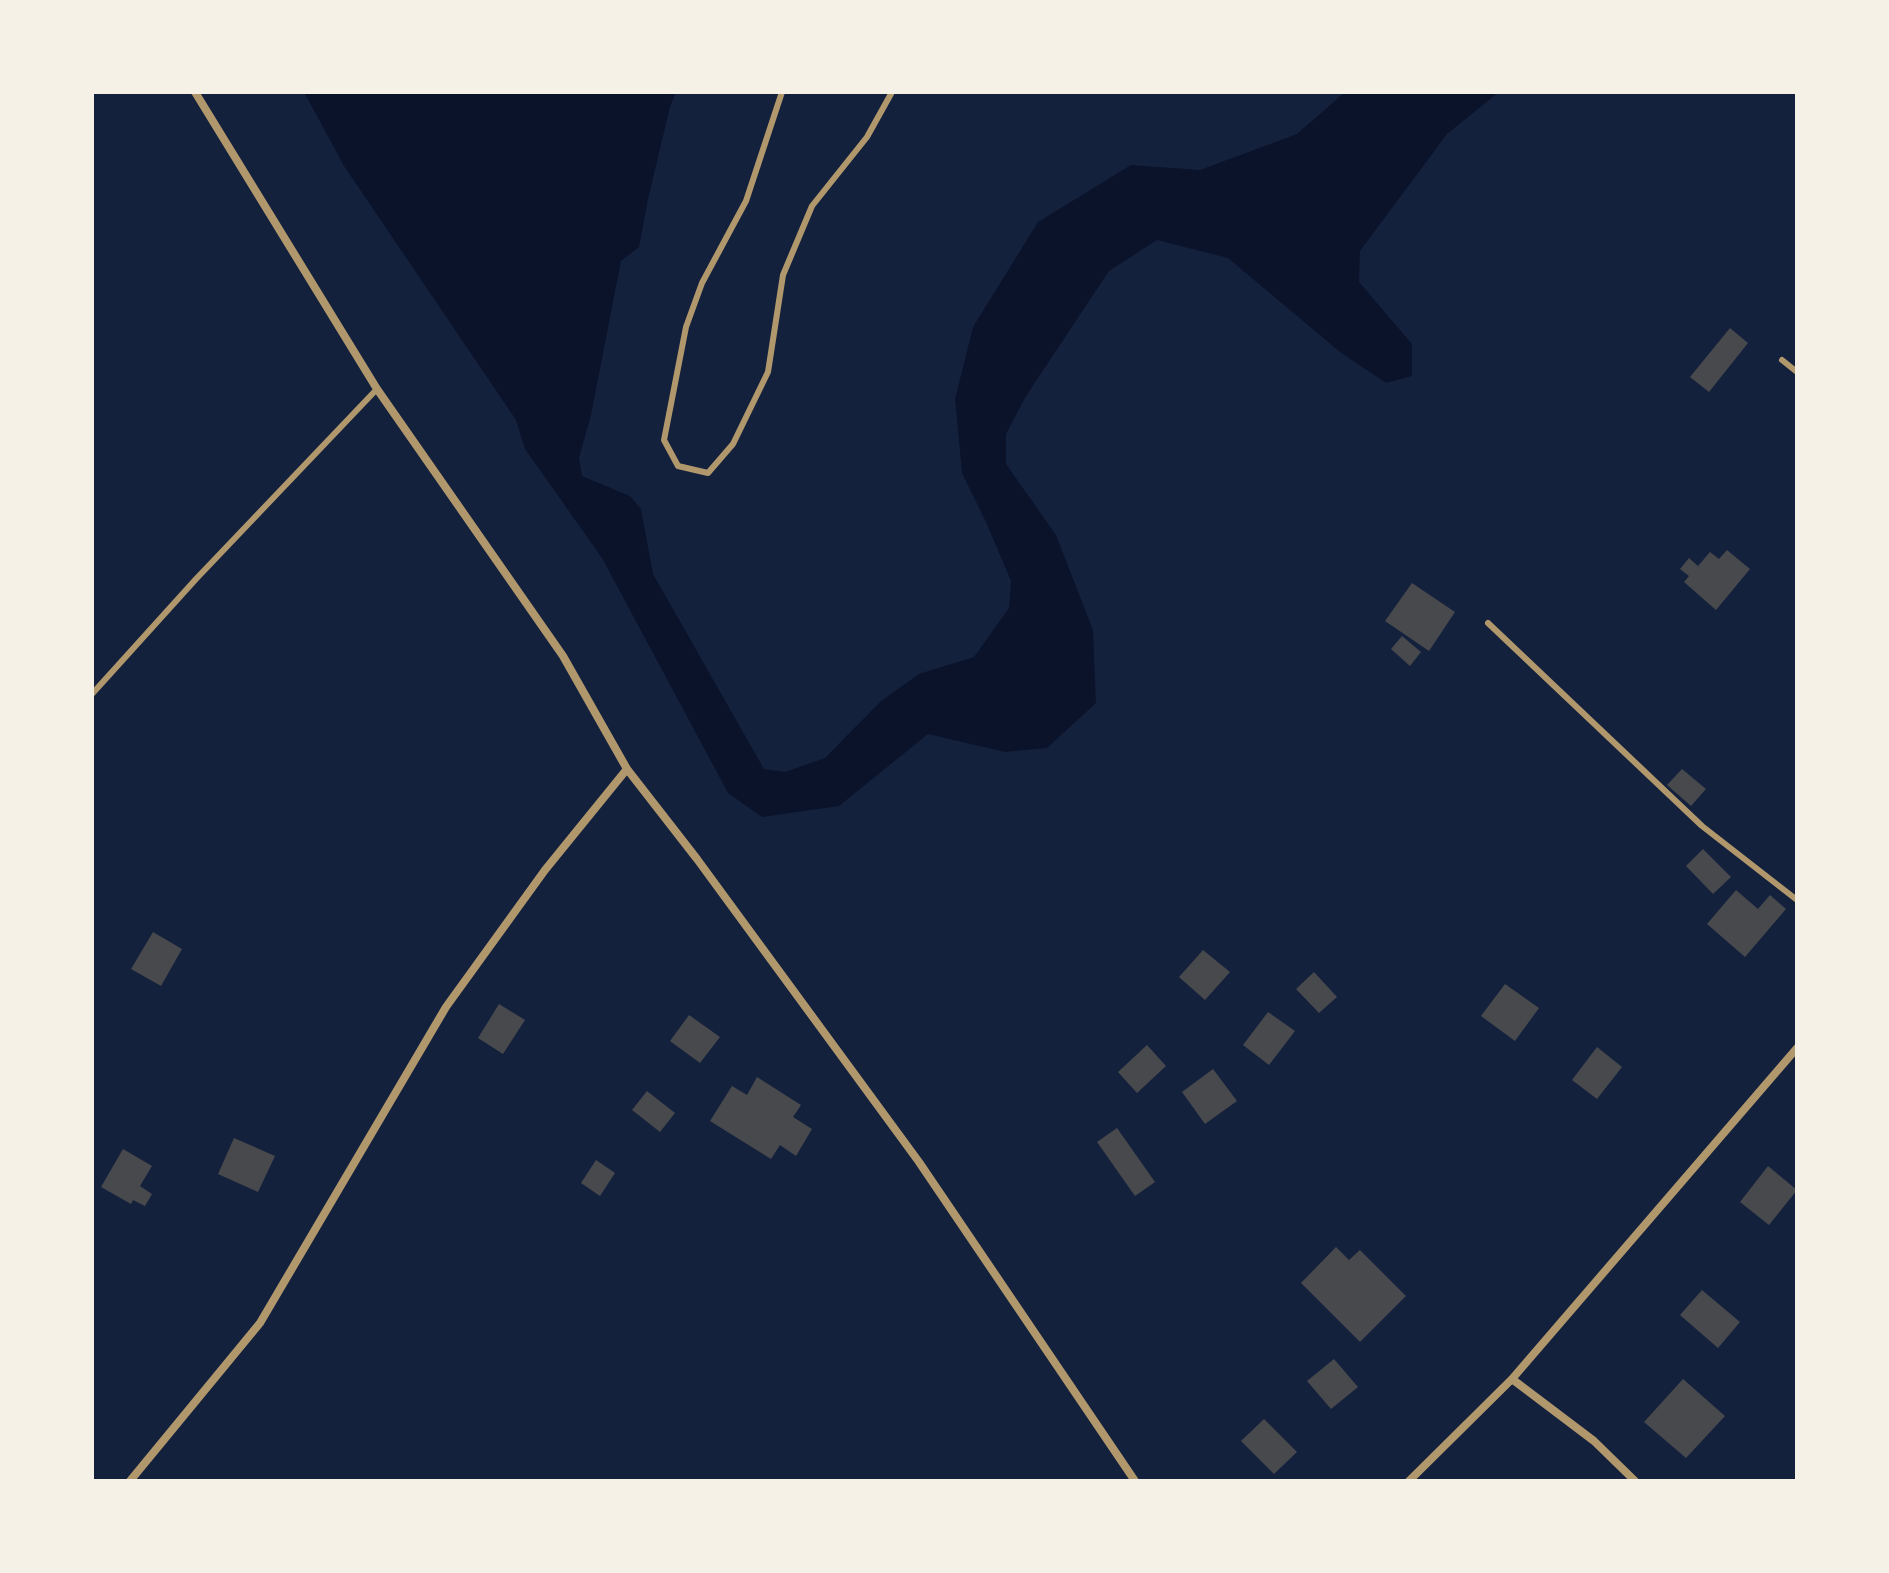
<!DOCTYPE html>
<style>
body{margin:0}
#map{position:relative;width:1889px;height:1573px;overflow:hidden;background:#14213d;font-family:"IBM Plex Sans",sans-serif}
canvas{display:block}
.frame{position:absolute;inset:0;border:94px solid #f6f1e7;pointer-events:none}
</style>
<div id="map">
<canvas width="1889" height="1573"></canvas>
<div class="frame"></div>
</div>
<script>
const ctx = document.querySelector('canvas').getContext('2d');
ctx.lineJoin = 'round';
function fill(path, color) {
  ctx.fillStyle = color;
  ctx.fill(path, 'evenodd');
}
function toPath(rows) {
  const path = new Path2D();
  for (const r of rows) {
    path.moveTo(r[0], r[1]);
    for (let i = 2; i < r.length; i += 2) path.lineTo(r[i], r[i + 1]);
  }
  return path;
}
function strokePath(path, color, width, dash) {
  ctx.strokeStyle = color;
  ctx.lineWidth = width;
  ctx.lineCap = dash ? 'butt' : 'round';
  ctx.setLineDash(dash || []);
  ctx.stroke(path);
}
fill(toPath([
 [304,92,676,92,670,107,648,199,639,247,621,261,591,415,579,458,582,476,630,496,641,509,653,574,764,769,785,772,825,758,881,701,919,674,974,657,1009,608,1011,581,986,522,962,473,955,399,973,327,1038,222,1131,165,1200,170,1297,134,1345,92,1499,92,1447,134,1360,251,1359,282,1412,344,1412,376,1386,383,1340,352,1228,258,1157,240,1109,271,1026,396,1006,434,1006,464,1056,535,1093,630,1096,703,1047,748,1005,752,928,734,839,806,762,817,728,793,602,558,525,449,516,420,344,166]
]), '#0b132b');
fill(toPath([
 [1730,328,1748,343,1709,392,1690,377],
 [1727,550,1750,569,1716,610,1684,582,1689,576,1680,569,1689,558,1698,566,1710,552,1719,559],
 [1412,583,1455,612,1429,651,1385,621],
 [1402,636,1421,652,1410,666,1391,649],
 [1682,769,1706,789,1691,806,1667,785],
 [1703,849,1731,877,1713,894,1686,866],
 [1736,890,1758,909,1770,895,1786,909,1745,957,1707,924],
 [153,932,182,949,161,986,131,969],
 [1203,950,1230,972,1205,1000,1179,977],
 [1314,972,1337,997,1319,1013,1296,989],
 [1505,984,1539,1008,1515,1041,1481,1016],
 [499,1004,525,1020,503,1054,478,1038],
 [1268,1012,1295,1031,1269,1065,1243,1045],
 [689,1015,720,1037,700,1063,670,1041],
 [1147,1045,1166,1066,1137,1093,1118,1072],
 [1597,1047,1622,1067,1597,1099,1572,1080],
 [1213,1069,1237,1101,1205,1124,1182,1092],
 [757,1077,801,1105,793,1117,812,1129,796,1156,780,1145,771,1159,710,1121,732,1086,747,1095],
 [647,1091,675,1113,660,1132,632,1110],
 [1117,1128,1155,1182,1135,1196,1097,1142],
 [234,1138,275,1156,258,1192,218,1174],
 [123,1149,152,1166,140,1186,152,1194,145,1206,133,1200,131,1204,101,1187],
 [596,1160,615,1173,600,1196,581,1183],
 [1768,1166,1797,1190,1769,1225,1740,1202],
 [1336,1247,1349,1260,1360,1250,1406,1296,1360,1342,1301,1283],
 [1702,1290,1740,1322,1718,1348,1680,1315],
 [1334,1359,1358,1387,1331,1409,1307,1381],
 [1683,1379,1725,1416,1686,1458,1644,1422],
 [1264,1419,1297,1452,1274,1474,1241,1441]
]), '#48494c');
strokePath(toPath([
 [782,92,746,201,702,283,686,327,664,440,678,466,708,473,733,444,768,372,783,275,812,206,867,137,892,92],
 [1782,360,1797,372],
 [1488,623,1702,826,1797,900],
 [92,694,196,579,377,389]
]), '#b1986c', 6);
strokePath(toPath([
 [195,92,377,389,563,656,627,769,697,859,919,1162,1135,1481],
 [1512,1379,1594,1441,1635,1481],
 [130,1481,260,1323,446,1007,545,870,627,769],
 [1409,1481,1512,1379,1797,1048]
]), '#b1986c', 8);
</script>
